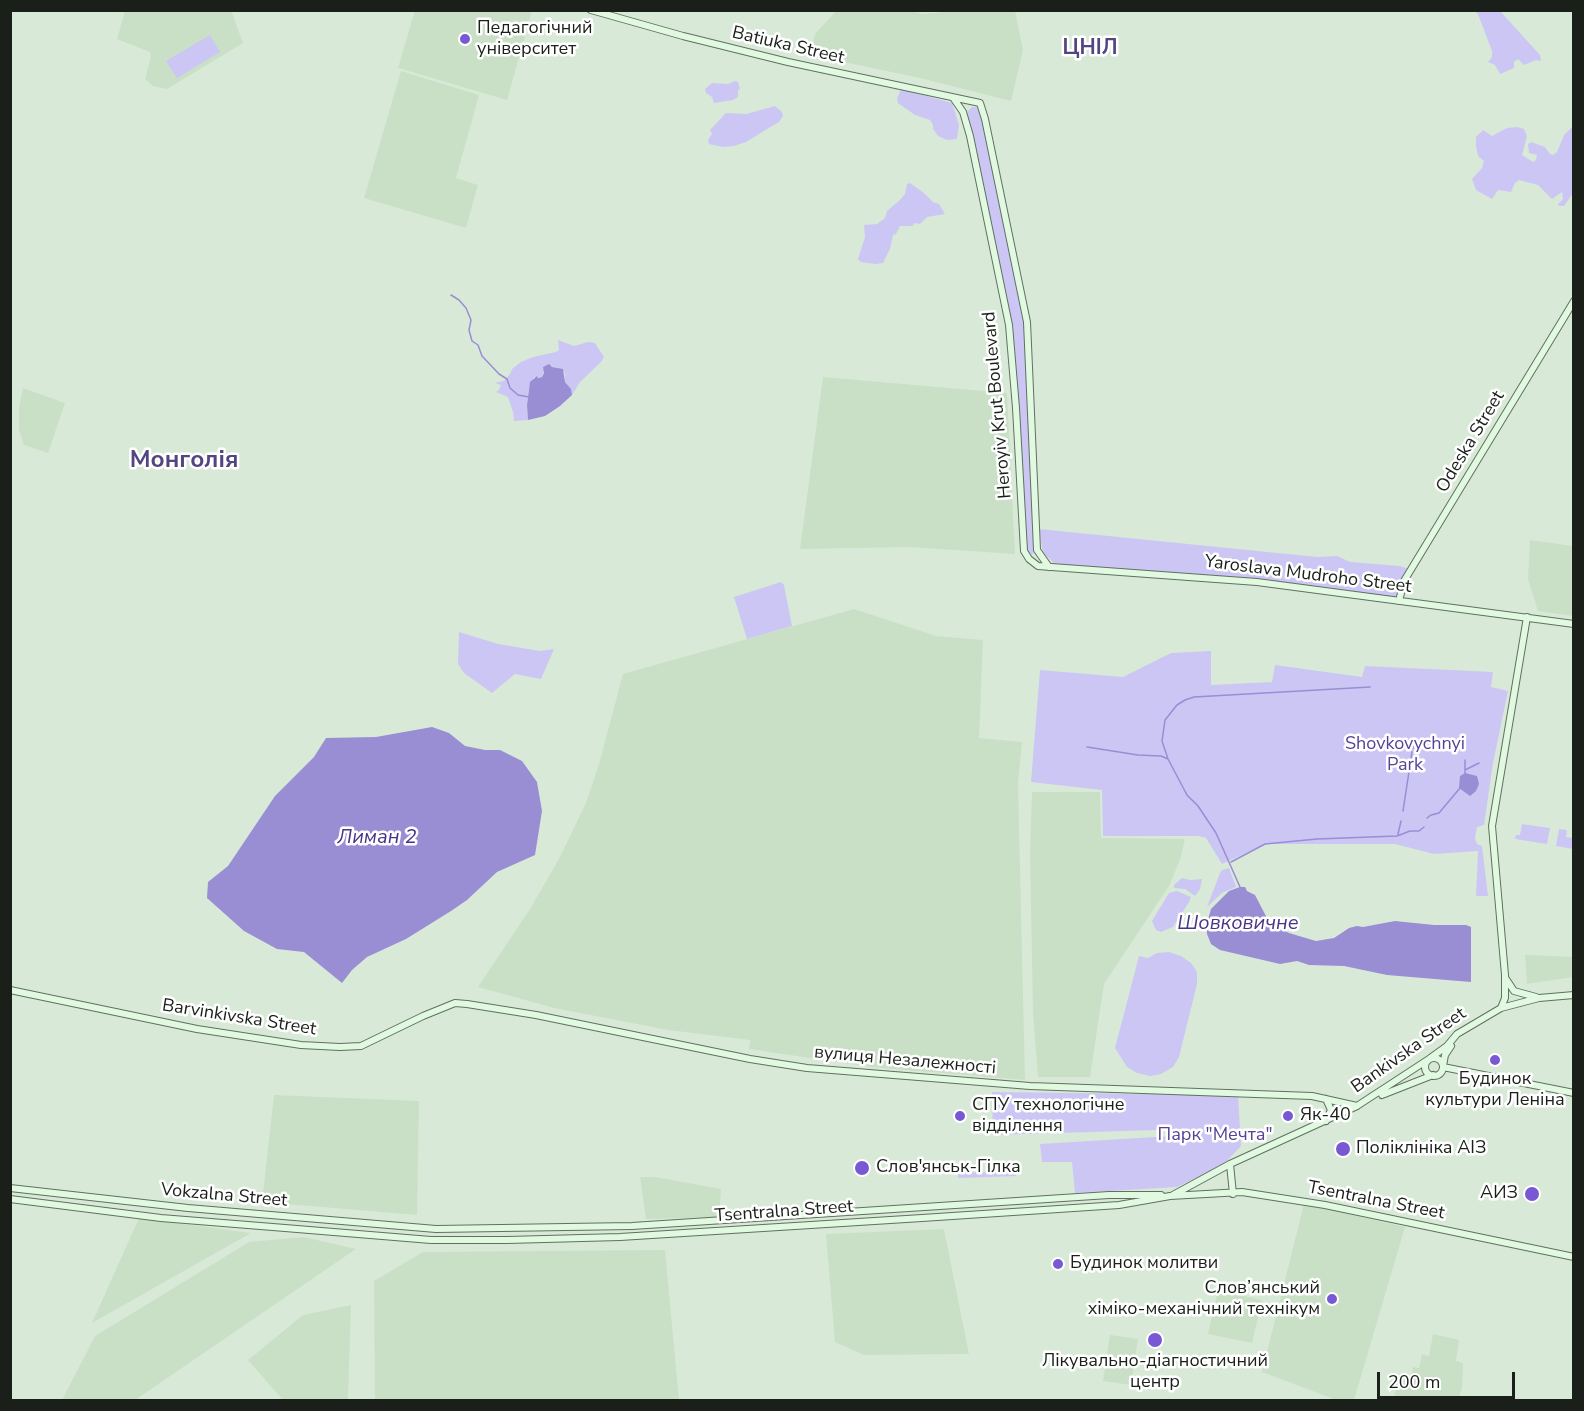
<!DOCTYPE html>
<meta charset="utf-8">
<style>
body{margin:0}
#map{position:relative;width:1584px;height:1411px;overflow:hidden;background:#d8ead7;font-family:"Nunito Sans",sans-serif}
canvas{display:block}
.frame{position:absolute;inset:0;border:12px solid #1a2019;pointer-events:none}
.scale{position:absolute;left:1377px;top:1372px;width:138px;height:27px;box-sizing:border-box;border:3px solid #1a2019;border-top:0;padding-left:8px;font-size:18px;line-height:21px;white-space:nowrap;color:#1a2019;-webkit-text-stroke:4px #fff;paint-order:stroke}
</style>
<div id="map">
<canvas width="1584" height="1411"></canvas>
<div class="frame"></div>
<div class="scale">200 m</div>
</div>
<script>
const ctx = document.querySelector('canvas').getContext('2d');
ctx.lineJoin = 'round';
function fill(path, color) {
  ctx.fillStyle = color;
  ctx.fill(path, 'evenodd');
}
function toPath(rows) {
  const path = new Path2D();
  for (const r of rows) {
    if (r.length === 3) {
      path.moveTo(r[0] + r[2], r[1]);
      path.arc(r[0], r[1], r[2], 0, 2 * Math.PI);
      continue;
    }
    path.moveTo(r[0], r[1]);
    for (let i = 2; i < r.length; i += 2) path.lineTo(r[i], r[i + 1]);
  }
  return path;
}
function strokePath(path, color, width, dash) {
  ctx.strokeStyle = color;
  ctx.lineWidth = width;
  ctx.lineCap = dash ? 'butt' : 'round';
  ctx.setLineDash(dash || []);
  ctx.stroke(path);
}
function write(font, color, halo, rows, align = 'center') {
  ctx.font = font + ' "Nunito Sans",sans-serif';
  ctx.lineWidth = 5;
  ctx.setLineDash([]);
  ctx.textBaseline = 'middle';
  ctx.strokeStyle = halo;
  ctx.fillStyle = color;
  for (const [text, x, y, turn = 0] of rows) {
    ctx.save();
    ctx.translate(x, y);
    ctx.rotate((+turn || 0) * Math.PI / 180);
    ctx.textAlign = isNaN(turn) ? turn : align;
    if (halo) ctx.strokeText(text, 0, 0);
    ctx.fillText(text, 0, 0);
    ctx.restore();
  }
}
fill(toPath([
 [231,10,243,43,167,89,153,86,145,79,151,56,150,52,117,39,125,11],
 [415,10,532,11,507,100,398,68],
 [837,10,906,10,923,14,968,10,1015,11,1023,50,1011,101,920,78,810,55,815,34],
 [401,71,479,95,456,178,478,185,466,228,364,198],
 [823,377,1007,393,1015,554,909,547,800,549],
 [23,388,65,403,48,453,24,445,19,430,19,408],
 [1530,540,1573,546,1573,616,1538,611,1528,579],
 [854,609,936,636,983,640,979,738,1022,742,1018,784,1025,1080,871,1067,749,1049,750,1040,668,1030,554,1008,478,987,530,909,560,857,586,803,599,764,623,674],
 [1032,792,1100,792,1101,838,1185,839,1180,860,1169,886,1104,984,1090,1077,1038,1077,1033,1014,1030,852],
 [1525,955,1573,957,1573,977,1527,984],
 [274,1095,419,1101,417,1215,262,1202],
 [640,1177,655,1177,721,1189,719,1217,646,1219],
 [1304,1204,1405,1227,1354,1400,1336,1400,1262,1372],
 [139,1218,251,1233,92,1323],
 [944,1229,969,1354,864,1355,835,1342,826,1234],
 [304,1237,356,1249,135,1400,62,1400,95,1336,249,1242],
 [665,1250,679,1400,375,1400,374,1281,423,1252],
 [1218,1290,1262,1300,1252,1343,1208,1334],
 [351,1305,348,1400,283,1400,248,1360,303,1315],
 [1433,1334,1459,1340,1456,1361,1463,1363,1463,1366,1462,1388,1458,1400,1393,1400,1398,1382,1410,1379,1413,1367,1419,1368,1422,1354,1429,1356],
 [1110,1335,1138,1339,1131,1385,1103,1381]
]), '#c9e0c6');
fill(toPath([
 [1475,11,1500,11,1540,55,1541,61,1536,60,1524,65,1518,59,1514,62,1514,68,1500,74,1495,65,1488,62,1492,57,1492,51,1478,14],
 [210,35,220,52,177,78,166,61],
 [735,81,738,82,740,89,738,90,738,97,733,100,714,103,712,97,706,93,705,89,712,83,728,84],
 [901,89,952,103,959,125,957,139,947,140,938,136,933,129,933,125,930,120,915,115,898,103,897,99],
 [775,106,782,112,783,116,779,122,767,129,746,142,734,146,723,147,709,144,708,140,712,134,710,130,726,113,746,114],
 [972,107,977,107,981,112,1026,322,1034,552,1031,556,1027,554,1011,324,967,112],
 [1573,126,1573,193,1564,206,1559,206,1558,204,1563,199,1562,192,1552,199,1538,185,1519,180,1515,183,1511,192,1498,190,1492,199,1476,190,1472,179,1482,168,1484,161,1478,156,1476,146,1476,137,1483,130,1492,136,1507,128,1517,127,1524,129,1527,136,1522,155,1533,162,1536,160,1537,155,1529,153,1528,144,1531,142,1545,147,1550,154,1553,155,1557,152,1564,135],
 [910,183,924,193,933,202,939,204,945,214,927,217,920,224,915,223,912,226,900,226,896,234,893,235,890,249,883,263,875,264,861,262,858,259,865,237,864,225,877,224,885,218,887,211,900,200,905,194,907,184],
 [558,340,574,346,588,342,595,343,604,357,601,362,580,382,572,395,571,389,565,382,565,373,558,368,550,366,544,370,542,377,534,377,529,388,527,405,528,420,514,421,513,412,508,397,496,392,499,390,501,385,495,383,504,381,510,374,512,369,521,362,533,357,556,352,559,350],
 [1039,529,1317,557,1337,556,1350,562,1400,566,1409,569,1405,583,1396,597,1390,597,1247,579,1067,565,1054,563,1043,553],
 [781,582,784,585,792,626,747,639,734,597],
 [459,632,498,644,540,651,554,649,541,679,515,674,492,693,464,673,458,664],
 [1211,651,1211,685,1272,682,1275,665,1362,677,1365,666,1493,672,1491,687,1508,691,1493,763,1484,825,1477,827,1475,838,1477,844,1482,846,1488,896,1476,896,1478,851,1434,854,1395,844,1265,844,1222,864,1206,838,1198,836,1103,836,1102,790,1031,782,1040,670,1123,677,1171,653],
 [1522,824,1550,828,1547,844,1515,839,1516,835,1520,835],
 [1559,829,1567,830,1566,837,1573,838,1573,836,1573,849,1556,846],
 [1229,868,1236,887,1222,893,1207,907,1220,873,1222,870],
 [1182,878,1190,880,1202,879,1200,889,1195,896,1185,889,1174,888,1174,885],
 [1177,891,1191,897,1189,902,1173,927,1161,932,1156,930,1152,921,1169,893],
 [1169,952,1181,956,1191,963,1197,972,1197,984,1179,1057,1173,1067,1161,1074,1150,1076,1137,1073,1127,1067,1115,1048,1139,956,1148,958,1157,953],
 [992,1092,1238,1095,1241,1146,1222,1166,1177,1187,1075,1193,1072,1162,1042,1162,1040,1144,1188,1135,1189,1129,993,1135],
 [1015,1171,1016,1176,958,1178,958,1173]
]), '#ccc6f5');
fill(toPath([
 [549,364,552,367,563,369,565,382,571,389,572,395,560,406,545,416,528,420,527,405,530,382,537,376,538,378,542,377,544,373,543,367],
 [432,727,449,733,465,746,485,750,500,750,522,761,537,782,542,811,535,855,497,872,467,900,451,911,406,939,367,957,352,970,342,983,304,952,277,949,244,931,207,898,208,882,228,866,275,796,314,757,326,738,376,737],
 [1465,773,1477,776,1479,784,1476,791,1470,796,1459,788,1460,776],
 [1240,887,1245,887,1247,891,1255,895,1268,920,1277,927,1289,933,1316,941,1334,938,1349,928,1357,926,1363,927,1395,921,1434,925,1466,925,1471,927,1471,982,1387,975,1344,966,1309,965,1297,961,1280,964,1220,950,1211,944,1207,934,1207,923,1211,909,1229,891]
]), '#998dd4');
strokePath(toPath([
 [451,295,459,300,466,308,471,320,469,330,472,341,478,345,482,356,499,374,507,379,510,388,518,395,529,397],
 [1087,747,1138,755,1161,756,1168,759,1187,795,1198,806,1216,833,1240,887],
 [1413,748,1414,744],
 [1168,759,1162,741,1165,720,1177,705,1185,700,1194,697,1370,687],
 [1465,760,1465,774],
 [1465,770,1479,763],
 [1403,811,1412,752],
 [1427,818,1431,815,1439,813,1460,788],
 [1398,834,1401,821],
 [1231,862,1265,844,1317,839,1397,836,1410,831,1419,831,1424,827]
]), '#998dd4', 1.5);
const secondary = toPath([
 [591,10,683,36,788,62,980,103,985,119,1027,322,1037,550,1049,567],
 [954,99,963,112,970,136,1009,325,1016,408,1024,551,1029,559,1038,566,1257,582,1574,624],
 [1399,601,1404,581,1574,301],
 [1506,979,1514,991,1536,997],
 [10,990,197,1029,301,1045,340,1047,361,1046,423,1016,455,1003,467,1004,536,1015,750,1059,807,1068,1030,1086,1312,1096,1357,1106],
 [1501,1008,1505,998,1505,975,1492,826,1527,617],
 [1434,1067,9],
 [1443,1066,1445,1055,1451,1046],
 [1443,1067,1574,1093],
 [1382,1095,1433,1075],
 [1326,1121,1331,1110,1326,1099],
 [1230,1164,1233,1194],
 [10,1188,188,1208,436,1229,632,1226,1109,1195,1161,1195],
 [1173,1195,1230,1164,1357,1106,1429,1059,1447,1046,1457,1034,1501,1008,1539,998,1574,995],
 [10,1199,161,1218,285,1228,431,1240,507,1240,620,1237,922,1218,1119,1205,1170,1196,1242,1192,1325,1205,1574,1257]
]);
strokePath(secondary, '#61705f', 8);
strokePath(secondary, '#e1f9e0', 6);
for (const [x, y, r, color] of [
 [465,39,6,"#7859d3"],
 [1495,1060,6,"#7859d3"],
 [960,1116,6,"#7859d3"],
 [1288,1116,6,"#7859d3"],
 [1343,1149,8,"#7859d3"],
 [862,1168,8,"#7859d3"],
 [1532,1194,8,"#7859d3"],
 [1058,1264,6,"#7859d3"],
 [1332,1299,6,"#7859d3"],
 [1155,1340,8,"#7859d3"]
]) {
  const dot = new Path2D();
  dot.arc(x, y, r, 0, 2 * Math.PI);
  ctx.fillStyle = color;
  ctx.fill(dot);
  strokePath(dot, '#fff', 2);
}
write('18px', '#1a2019', '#fff', [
 ["Педагогічний",477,29],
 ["університет",477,50],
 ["Будинок",1495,1080,"center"],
 ["культури Леніна",1495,1101,"center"],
 ["СПУ технологічне",972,1106],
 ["відділення",972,1127],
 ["Як-40",1300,1116],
 ["Поліклініка АІЗ",1356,1149],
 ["Слов'янськ-Гілка",876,1168],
 ["АИЗ",1518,1194,"right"],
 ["Будинок молитви",1070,1264],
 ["Слов’янський",1320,1289,"right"],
 ["хіміко-механічний технікум",1320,1310,"right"],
 ["Лікувально-діагностичний",1155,1362,"center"],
 ["центр",1155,1383,"center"]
], 'left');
write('18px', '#1a2019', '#fff', [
 ["Batiuka Street",788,46,13],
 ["Heroyiv Krut Boulevard",998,405,-95],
 ["Odeska Street",1471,442,-59],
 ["Yaroslava Mudroho Street",1308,575,7],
 ["Barvinkivska Street",239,1018,9],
 ["Bankivska Street",1409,1051,-35],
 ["вулиця Незалежності",905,1061,5],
 ["Vokzalna Street",224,1196,5],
 ["Tsentralna Street",1376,1201,11],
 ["Tsentralna Street",784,1212,-4]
]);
write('18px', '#574296', '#fff', [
 ["Shovkovychnyi",1405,745],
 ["Park",1405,766],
 ["Парк \"Мечта\"",1215,1136]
]);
write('italic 20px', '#4a3487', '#fff', [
 ["Лиман 2",377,838],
 ["Шовковичне",1238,924]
]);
write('bold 21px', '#524582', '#fff', [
 ["ЦНІЛ",1090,49]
]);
write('bold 24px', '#524582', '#fff', [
 ["Монголія",184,461]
]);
</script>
